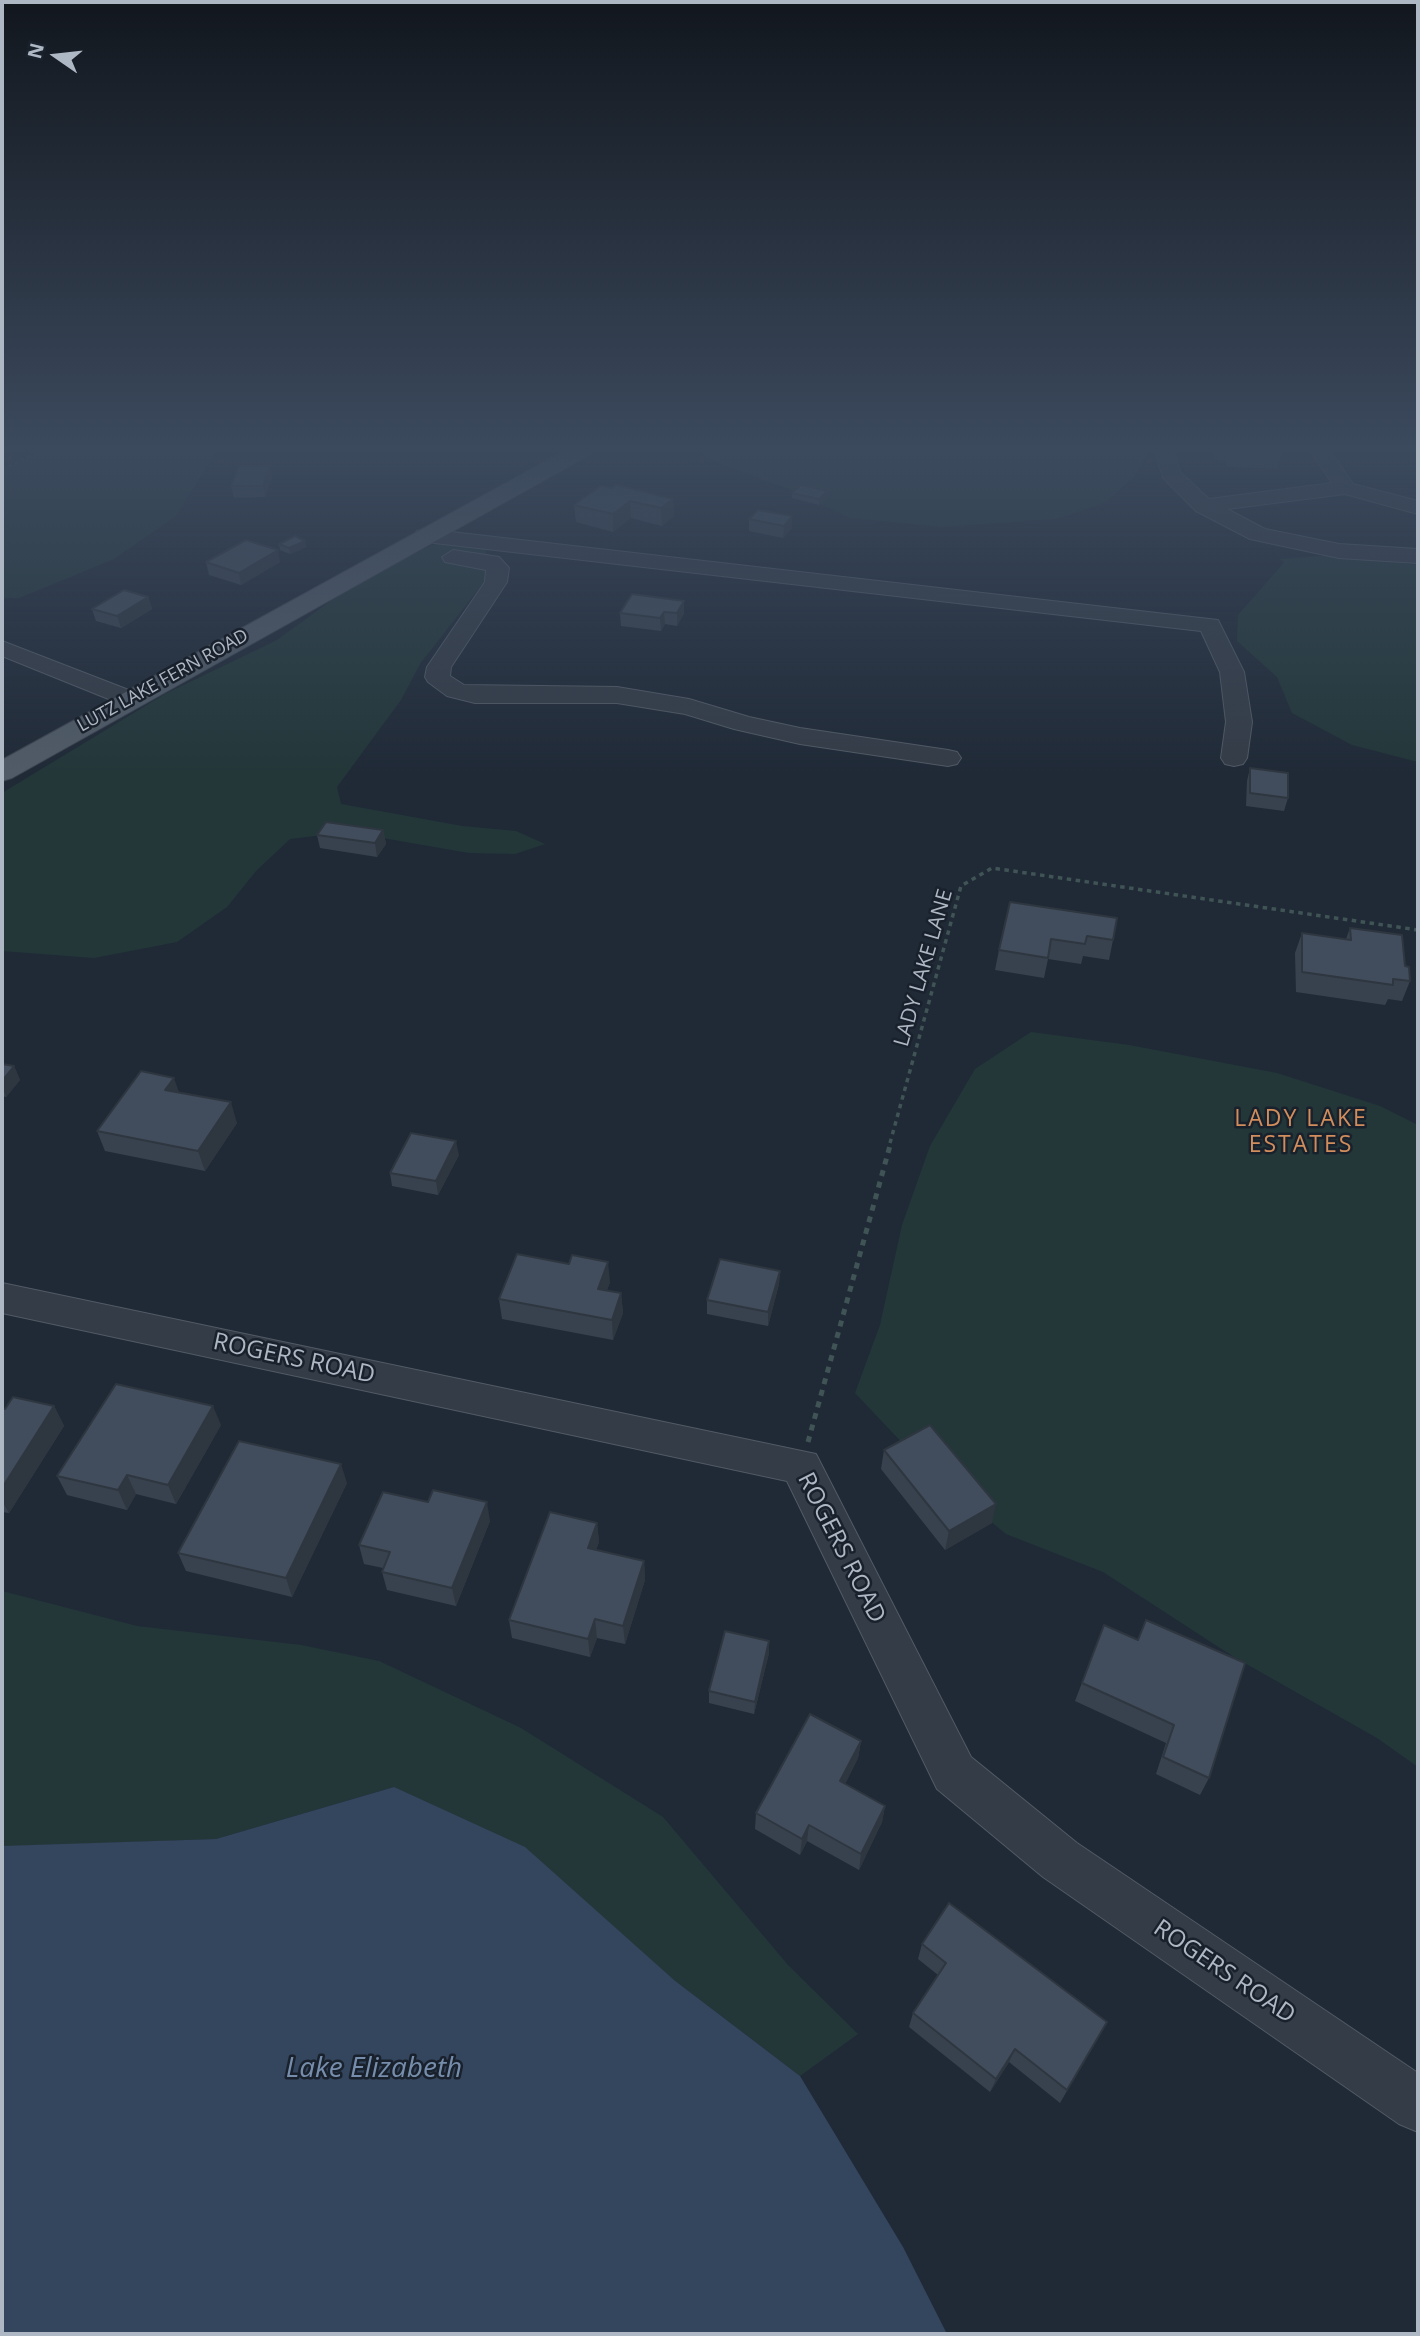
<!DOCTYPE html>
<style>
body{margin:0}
#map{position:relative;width:1420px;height:2336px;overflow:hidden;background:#202a37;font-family:"Open Sans",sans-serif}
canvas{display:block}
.frame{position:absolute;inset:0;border:4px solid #aeb7c4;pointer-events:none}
.north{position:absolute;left:21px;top:21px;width:70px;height:70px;-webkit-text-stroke:5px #19212c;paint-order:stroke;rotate:284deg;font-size:19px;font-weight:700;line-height:28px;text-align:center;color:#aeb7c4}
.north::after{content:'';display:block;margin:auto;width:24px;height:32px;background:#aeb7c4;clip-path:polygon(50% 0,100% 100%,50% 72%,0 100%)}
</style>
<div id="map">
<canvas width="1420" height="2336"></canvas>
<div class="frame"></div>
<div class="north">N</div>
</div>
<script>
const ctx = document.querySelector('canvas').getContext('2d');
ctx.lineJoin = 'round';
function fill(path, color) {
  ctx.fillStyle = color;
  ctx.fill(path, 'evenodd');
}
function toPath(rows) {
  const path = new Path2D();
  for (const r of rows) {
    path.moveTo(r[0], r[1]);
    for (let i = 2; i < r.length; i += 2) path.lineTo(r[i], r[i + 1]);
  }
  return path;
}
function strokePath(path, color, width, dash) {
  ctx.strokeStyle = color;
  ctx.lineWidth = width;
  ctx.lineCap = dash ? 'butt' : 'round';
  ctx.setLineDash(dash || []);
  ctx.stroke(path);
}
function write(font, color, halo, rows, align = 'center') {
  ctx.font = font + ' "Open Sans",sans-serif';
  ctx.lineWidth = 5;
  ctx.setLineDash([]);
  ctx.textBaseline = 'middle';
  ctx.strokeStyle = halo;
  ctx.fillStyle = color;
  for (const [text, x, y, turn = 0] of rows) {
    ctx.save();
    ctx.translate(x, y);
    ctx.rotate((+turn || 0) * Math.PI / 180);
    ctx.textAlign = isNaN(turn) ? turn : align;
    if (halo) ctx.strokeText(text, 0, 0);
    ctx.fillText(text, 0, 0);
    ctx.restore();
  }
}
fill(toPath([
 [47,449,218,449,176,516,114,559,19,598,2,598,2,469],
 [702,449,1147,449,1148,453,1135,476,1106,502,1078,512,1055,519,942,527,850,518,789,489,704,458],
 [435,544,486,549,487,578,420,664,401,700,337,787,341,804,462,826,516,831,545,844,515,854,469,853,348,832,290,839,256,871,227,907,177,942,94,958,2,951,2,793,165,694,277,640,343,592,393,563],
 [1333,555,1418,565,1418,762,1352,745,1292,713,1277,677,1237,641,1238,615,1282,565,1284,562,1279,559],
 [1031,1032,1129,1045,1277,1073,1380,1106,1418,1125,1418,1767,1377,1738,1234,1657,1103,1572,1006,1534,929,1471,855,1393,880,1325,902,1225,930,1146,975,1069],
 [2,1591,137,1626,301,1645,379,1661,521,1728,663,1817,788,1965,858,2034,800,2076,674,1980,394,1787,216,1839,2,1847]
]), '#233739');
fill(toPath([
 [394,1787,525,1847,674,1980,800,2076,903,2247,947,2334,2,2334,2,1846,216,1839]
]), '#34455e');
const minor = toPath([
 [1154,449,1174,449,1180,472,1209,499,1332,483,1309,449,1329,449,1353,484,1418,501,1418,514,1345,494,1227,509,1265,529,1339,544,1418,549,1418,563,1339,558,1250,539,1196,511,1163,478,1154,449],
 [425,529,1218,620,1244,672,1252,722,1247,758,1243,764,1234,766,1225,764,1221,758,1226,722,1220,672,1201,631,417,541,414,536,417,531,425,529],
 [453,550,499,557,509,568,507,582,451,667,450,676,464,685,617,687,689,699,749,717,800,728,948,750,957,752,961,758,957,764,948,766,800,744,734,729,685,714,617,703,475,703,447,696,428,682,425,677,427,667,485,582,486,570,445,562,442,557,453,550],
 [2,641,139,694,143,699,139,704,121,704,2,656,2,641],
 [2,1283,816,1454,971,1757,1077,1843,1418,2073,1418,2132,1399,2124,1043,1877,937,1789,787,1481,2,1313,2,1283]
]);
const major = toPath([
 [568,449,594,449,591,454,12,778,2,781,2,760,568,449]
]);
strokePath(minor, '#515a65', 2);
strokePath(major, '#3d4551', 2);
strokePath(toPath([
 [2,469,45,449]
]), '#405355', 2.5, [3.5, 3.5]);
strokePath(toPath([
 [890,1143,961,886,992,868,1418,930]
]), '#405355', 3.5, [4.5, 4.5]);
strokePath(toPath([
 [808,1442,891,1142]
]), '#405355', 5, [6, 6]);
fill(minor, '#343c47');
fill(major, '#515b67');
fill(toPath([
 [1212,449,1281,449,1282,452,1278,469,1227,467,1225,460,1215,460],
 [1384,449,1403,449,1401,453,1387,451,1387,449],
 [272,477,265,497,234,498,231,486],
 [612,488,673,499,674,516,662,526,631,518,613,532,576,522,574,505],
 [792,493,827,497,819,505,792,498],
 [792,516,792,528,783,538,749,531,749,519],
 [279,544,306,547,290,554,280,550],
 [206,562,280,562,241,585,209,575],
 [148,597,152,609,121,628,96,621,92,609],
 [684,601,684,613,677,626,665,624,661,631,621,626,620,613],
 [1250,768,1288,798,1284,811,1246,806,1247,781],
 [383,830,386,844,377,857,320,848,317,835],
 [1010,902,1113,940,1109,960,1083,956,1081,964,1048,959,1044,978,995,970,999,950],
 [1350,928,1405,966,1410,981,1402,1001,1388,999,1385,1005,1296,992,1295,953,1302,933,1346,939],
 [2,1064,14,1066,20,1080,6,1097,2,1096],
 [179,1092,237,1123,205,1171,105,1151,97,1131],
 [459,1155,438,1195,392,1186,390,1173],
 [780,1271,779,1284,768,1326,707,1314,707,1300],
 [610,1282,607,1290,621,1293,623,1313,613,1340,502,1319,499,1299],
 [54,1406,64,1426,9,1513,2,1512,2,1408,5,1409],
 [221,1425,176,1504,136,1494,127,1510,67,1495,57,1476],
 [884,1450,992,1523,945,1550,881,1469],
 [347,1483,292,1597,186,1571,178,1553],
 [428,1502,490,1521,456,1606,387,1590,382,1572,383,1568,364,1564,359,1545],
 [597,1523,599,1542,596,1550,644,1561,645,1580,625,1644,597,1638,590,1657,512,1638,509,1620],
 [1104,1625,1138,1640,1209,1778,1200,1795,1156,1774,1166,1743,1075,1701],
 [769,1653,754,1714,709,1703,709,1691],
 [861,1741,858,1758,845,1784,885,1806,882,1822,859,1870,807,1841,800,1855,755,1829,756,1813],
 [922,1944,1107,2022,1060,2103,1009,2062,990,2092,909,2027,913,2013,938,1975,918,1959]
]), '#38424f');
fill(toPath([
 [270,466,272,477,265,497,263,486],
 [828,491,827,497,819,505,819,499],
 [673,499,674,516,662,526,661,508],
 [630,501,631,518,613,532,613,514],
 [792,516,792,528,783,538,784,526],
 [305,541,306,547,290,554,289,548],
 [278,550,280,562,241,585,239,573],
 [148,597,152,609,121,628,117,616],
 [684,601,684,613,677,626,677,613],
 [664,612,665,624,661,631,660,618],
 [383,830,386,844,377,857,375,843],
 [14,1066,20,1080,6,1097,2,1086,2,1081],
 [174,1078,181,1098,165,1090],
 [231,1102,237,1123,205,1171,198,1151],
 [456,1141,459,1155,438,1195,436,1181],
 [608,1262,610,1282,600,1309,598,1289],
 [780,1271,779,1284,768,1326,768,1312],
 [621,1293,623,1313,613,1340,612,1320],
 [54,1406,64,1426,9,1513,2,1501,2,1488],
 [213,1406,221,1425,176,1504,168,1485],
 [341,1464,347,1483,292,1597,286,1578],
 [127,1475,136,1494,127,1510,118,1490],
 [487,1502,490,1521,456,1606,452,1588],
 [996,1504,992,1523,945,1550,949,1531],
 [597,1523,599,1542,590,1567,588,1548],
 [644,1561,645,1580,625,1644,623,1626],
 [595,1619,597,1638,590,1657,588,1639],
 [769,1641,769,1653,754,1714,755,1702],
 [861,1741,858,1758,838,1798,840,1781],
 [885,1806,882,1822,859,1870,861,1854],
 [809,1825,807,1841,800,1855,802,1839],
 [1015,2049,1009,2062,990,2092,996,2079]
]), '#2e3640');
const building = toPath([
 [1230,449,1281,449,1282,452,1230,450,1230,449],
 [239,466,270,466,263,486,231,486,239,466],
 [616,485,673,499,661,508,630,501,613,514,574,505,601,486,612,488,616,485],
 [801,485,828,491,819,499,792,493,801,485],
 [758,510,792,516,784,526,749,519,758,510],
 [295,536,305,541,289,548,279,544,295,536],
 [246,540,278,550,239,573,206,562,246,540],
 [124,590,148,597,117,616,92,609,124,590],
 [632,594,684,601,677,613,664,612,660,618,620,613,632,594],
 [1250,768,1288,773,1288,798,1250,793,1250,768],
 [326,822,383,830,375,843,317,835,326,822],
 [1010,902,1117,918,1113,940,1087,936,1085,944,1051,939,1048,958,999,950,1010,902],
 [1350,928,1402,935,1405,966,1409,967,1410,981,1393,979,1393,985,1302,972,1302,933,1351,940,1350,928],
 [2,1064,14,1066,2,1081,2,1064],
 [141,1071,174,1078,165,1090,231,1102,198,1151,97,1131,141,1071],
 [411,1133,456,1141,436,1181,390,1173,411,1133],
 [517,1254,569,1264,572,1255,608,1262,598,1289,621,1293,612,1320,499,1299,517,1254],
 [720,1259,780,1271,768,1312,707,1300,720,1259],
 [116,1384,213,1406,168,1485,127,1475,118,1490,57,1476,116,1384],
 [13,1397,54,1406,2,1488,2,1408,5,1409,13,1397],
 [930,1425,996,1504,949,1531,884,1450,930,1425],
 [239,1441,341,1464,286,1578,178,1553,239,1441],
 [433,1490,487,1502,452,1588,382,1572,390,1552,359,1545,383,1492,428,1502,433,1490],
 [550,1512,597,1523,588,1548,644,1561,623,1626,595,1619,588,1639,509,1620,550,1512],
 [1146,1620,1245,1663,1209,1778,1163,1757,1174,1725,1082,1683,1104,1625,1138,1640,1146,1620],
 [725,1631,769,1641,755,1702,709,1691,725,1631],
 [810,1714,861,1741,840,1781,885,1806,861,1854,809,1825,802,1839,756,1813,810,1714],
 [949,1903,1107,2022,1067,2090,1015,2049,996,2079,913,2013,946,1963,922,1944,949,1903]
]);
fill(building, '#414d5c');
strokePath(building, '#2e3640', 2);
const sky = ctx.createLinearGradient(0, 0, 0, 776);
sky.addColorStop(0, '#12171e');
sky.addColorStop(0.58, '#3c4a5e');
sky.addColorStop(1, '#3c4a5e00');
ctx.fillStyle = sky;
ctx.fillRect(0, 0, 1420, 776);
write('18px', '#aeb7c4', '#19212c', [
 ["LUTZ LAKE FERN ROAD",163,681,-29]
]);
write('21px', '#aeb7c4', '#19212c', [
 ["LADY LAKE LANE",924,968,-74]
]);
ctx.letterSpacing = '2px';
write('23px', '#d18e5c', '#19212c', [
 ["LADY LAKE",1301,1119],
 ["ESTATES",1301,1145]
]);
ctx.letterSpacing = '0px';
write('24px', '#aeb7c4', '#19212c', [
 ["ROGERS ROAD",294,1359,12],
 ["ROGERS ROAD",841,1548,63],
 ["ROGERS ROAD",1224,1972,34]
]);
write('italic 28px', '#768eac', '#19212c', [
 ["Lake Elizabeth",374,2069]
]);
</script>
